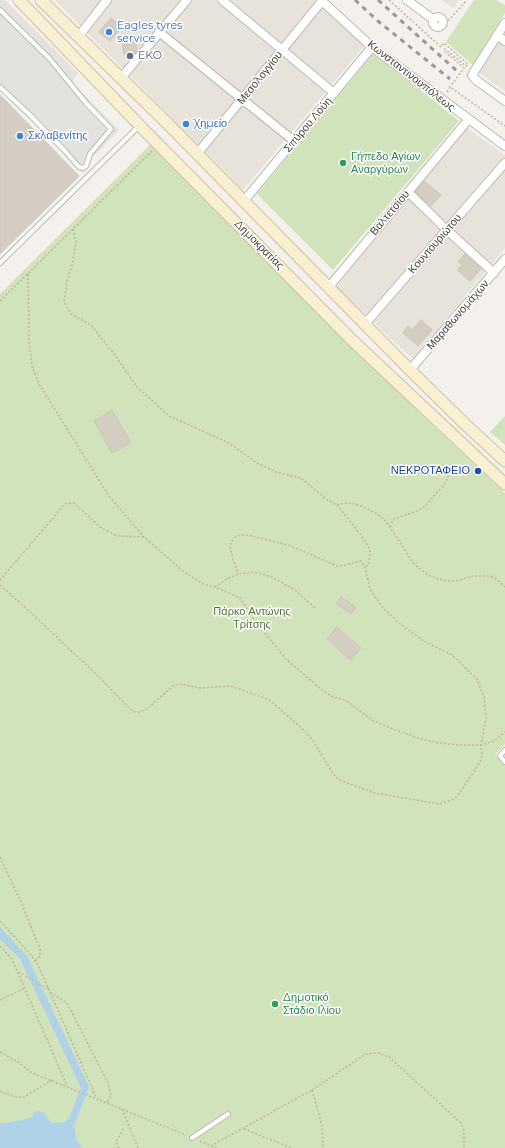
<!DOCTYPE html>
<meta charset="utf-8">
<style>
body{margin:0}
canvas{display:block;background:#f4f1ec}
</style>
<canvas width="505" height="1148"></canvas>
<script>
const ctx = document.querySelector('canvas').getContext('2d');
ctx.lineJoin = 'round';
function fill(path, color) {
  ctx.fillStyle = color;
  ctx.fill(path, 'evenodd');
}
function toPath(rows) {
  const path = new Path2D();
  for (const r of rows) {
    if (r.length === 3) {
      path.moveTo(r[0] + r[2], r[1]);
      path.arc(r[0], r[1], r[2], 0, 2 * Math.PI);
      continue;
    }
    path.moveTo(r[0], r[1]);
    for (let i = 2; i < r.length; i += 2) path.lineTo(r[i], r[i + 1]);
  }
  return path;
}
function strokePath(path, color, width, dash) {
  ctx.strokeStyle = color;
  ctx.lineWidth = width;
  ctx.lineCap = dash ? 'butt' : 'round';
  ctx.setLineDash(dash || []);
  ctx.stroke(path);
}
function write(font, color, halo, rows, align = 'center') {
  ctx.font = font + ' Montserrat,sans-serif';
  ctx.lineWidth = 3;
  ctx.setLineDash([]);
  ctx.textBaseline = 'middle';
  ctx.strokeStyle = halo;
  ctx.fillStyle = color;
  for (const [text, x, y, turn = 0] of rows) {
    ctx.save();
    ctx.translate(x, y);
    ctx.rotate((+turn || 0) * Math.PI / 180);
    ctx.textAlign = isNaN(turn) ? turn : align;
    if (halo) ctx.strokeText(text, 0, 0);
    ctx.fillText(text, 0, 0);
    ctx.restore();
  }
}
fill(toPath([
 [55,0,316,0,364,46,243,190],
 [441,0,459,0,454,8],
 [505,30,505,91,478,72],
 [467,128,505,155,505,248,413,359,336,287]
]), '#e7e3db');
fill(toPath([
 [474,0,496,0,505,5,505,13,473,65,446,42],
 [374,53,459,121,333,270,257,194],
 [151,144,425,418,505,493,505,744,495,755,505,766,505,1148,0,1148,0,294],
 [505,416,505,445,490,432]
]), '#d1e3ba');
fill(toPath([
 [0,0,5,0,78,73,74,78,73,83,119,130,94,156,88,168,83,173,0,90]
]), '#e3e2df');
fill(toPath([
 [0,927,27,956,89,1087,74,1126,77,1140,83,1148,0,1148,0,1124,27,1119,32,1117,34,1113,39,1111,45,1113,45,1115,51,1122,55,1123,65,1122,69,1118,81,1088,20,959,0,939]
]), '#b0d2e9');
const building = toPath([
 [111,18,122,27,110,41,99,32,111,18],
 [135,39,137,51,134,54,124,55,122,41,135,39],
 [0,95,79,176,0,254,0,95],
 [424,181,441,195,431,206,415,192,424,181],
 [465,254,481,269,470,281,457,270,462,265,458,262,465,254],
 [421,320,432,330,418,346,403,333,408,326,412,330,421,320],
 [112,410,131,443,112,453,94,421,112,410],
 [341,597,356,607,351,614,336,604,341,597],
 [337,627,361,648,351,660,327,639,337,627]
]);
fill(building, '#d4cdc2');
strokePath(building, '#cec5b7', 1);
const lane = toPath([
 [0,10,49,58,86,103,111,129,90,154,86,166,83,168,79,167,65,151,29,114,0,87],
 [0,263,138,127],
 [505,750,500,756,505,762],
 [192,1138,228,1114]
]);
const street = toPath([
 [222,0,334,93],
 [321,0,372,47,505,146],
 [407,0,434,20],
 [438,22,5],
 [505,23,472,75,476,80,505,101],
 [159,32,294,141],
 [497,35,505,41],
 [78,37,107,0],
 [121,78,187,0],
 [197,154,322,1],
 [408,192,447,230,494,273],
 [243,202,372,47],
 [328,288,468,120],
 [364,325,505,163],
 [410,370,505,259]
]);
const secondary = toPath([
 [19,0,146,132,353,341,505,484],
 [41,0,166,122,410,370,466,425,505,461]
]);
strokePath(lane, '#bfb9af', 6);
strokePath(street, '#bfb9af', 10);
strokePath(secondary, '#cec2a1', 13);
strokePath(toPath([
 [389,0,441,47,444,43,468,64,466,66,445,49,444,51,464,68,450,87],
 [444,22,450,19,467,0],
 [447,92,450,87,505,126],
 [73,229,76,242,72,265,67,281,64,302,71,314,91,325,115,355,137,387,169,416,229,443,257,463,276,472,301,478,326,499,337,505,361,535,370,549,369,564,365,567],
 [28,274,29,342,32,366,39,384,109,496,144,537,183,571,203,584,215,587,240,598,255,621,286,659,322,690,333,697,345,700,372,720,393,729,418,738,439,743,459,745,481,745,494,741,505,732],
 [0,301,152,151],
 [337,505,346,503,355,504,364,507,379,515,385,520,415,565,428,575,438,579,450,581,456,581,473,576,490,576,496,579,505,587],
 [390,527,393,520,396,518,418,511,425,506,445,484,448,476,448,471],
 [0,580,65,504,74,503,100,527,117,536,144,537],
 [0,585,29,611,96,674,130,709,135,712,140,712,147,709,174,685,182,684,200,688,230,686,267,699,273,703,306,732,314,742,332,772,337,778,342,781,375,793,439,804,452,800,456,797,461,791,475,770,481,760,482,754,481,745,486,717,484,697,477,679,452,655,422,640,399,623,383,608,370,589,365,567,361,561,345,565,337,566,291,546,252,536,242,535,237,536,233,539,230,545,233,560,238,574],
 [215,587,227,579,238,574,253,572,272,577,295,590,315,608],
 [0,857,22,904,40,949,40,956,35,961],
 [0,921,30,954,39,967,50,992,67,1003,108,1083,111,1095,107,1103],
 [0,946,12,959,67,1086],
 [18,972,48,989],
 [50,992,96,1097],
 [0,1000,25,988],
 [0,1052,18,1062,32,1073,186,1135],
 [312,1090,322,1125,323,1148],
 [0,1091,15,1097,24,1097,52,1080],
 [122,1109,138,1148],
 [244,1129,292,1148],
 [200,1141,217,1148],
 [211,1146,312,1090,366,1054,378,1053,389,1057,461,1123,464,1130,464,1148],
 [119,1148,116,1142,124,1128]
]), '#bfb4a2', 1.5, [2, 2]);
strokePath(lane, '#fff', 4);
strokePath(street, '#fff', 8);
strokePath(secondary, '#f9efd1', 11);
strokePath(toPath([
 [355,0,379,22,450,79],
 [378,0,457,71]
]), '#999', 3, [5, 5]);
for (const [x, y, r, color] of [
 [109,32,4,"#3f7fe0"],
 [130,56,4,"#5c6f8a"],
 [186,124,4,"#3f7fe0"],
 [20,136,4,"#3f7fe0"],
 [343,163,4,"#2e9e5b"],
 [478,471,4,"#1a4fb4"],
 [275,1004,4,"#2e9e5b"]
]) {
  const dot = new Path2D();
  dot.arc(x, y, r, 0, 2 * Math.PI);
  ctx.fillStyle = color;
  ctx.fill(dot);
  strokePath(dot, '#fff', 1.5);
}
write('11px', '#366cbe', '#fff', [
 ["Eagles tyres",117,26],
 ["service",117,39],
 ["Χημείο",194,124],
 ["Σκλαβενίτης",28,136]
], 'left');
write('11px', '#4e5e75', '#fff', [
 ["EKO",138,56]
], 'left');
write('11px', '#48423a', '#fff', [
 ["Κωνσταντινουπόλεως",411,76,38],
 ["Μεσολογγίου",260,78,-51],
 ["Σπύρου Λούη",308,125,-50],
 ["Βαλτετσίου",390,213,-50],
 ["Κουντουριώτου",435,244,-49],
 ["Δημοκρατίας",259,245,45],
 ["Μαραθωνομάχων",458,315,-49]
]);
write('11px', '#27864d', '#fff', [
 ["Γήπεδο Αγίων",351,157],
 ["Αναργύρων",351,170],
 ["Δημοτικό",283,998],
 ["Στάδιο Ιλίου",283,1011]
], 'left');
write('11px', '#164399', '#fff', [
 ["ΝΕΚΡΟΤΑΦΕΙΟ",470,471]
], 'right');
write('11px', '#4c7334', '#fff', [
 ["Πάρκο Αντώνης",252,612],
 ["Τρίτσης",252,625]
]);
</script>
